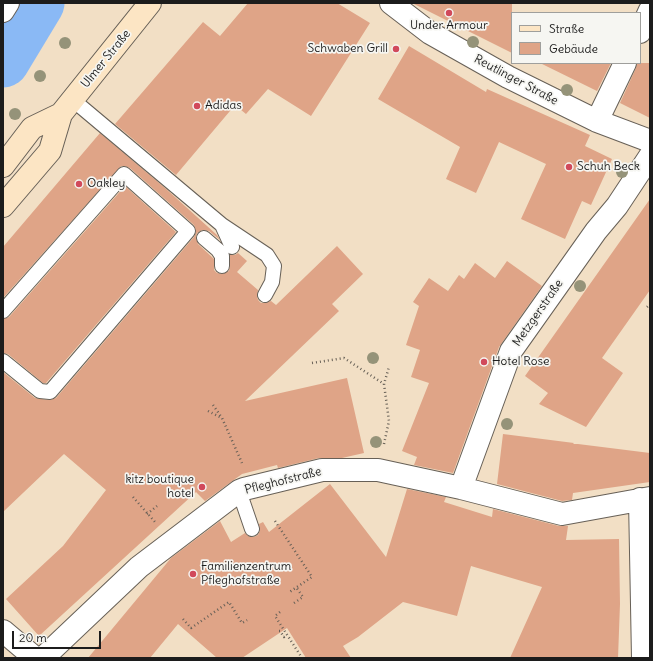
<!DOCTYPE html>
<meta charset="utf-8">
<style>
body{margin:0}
#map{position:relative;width:653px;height:661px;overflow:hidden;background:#f2dfc5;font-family:Delius,sans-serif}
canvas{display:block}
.frame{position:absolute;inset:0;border:4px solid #1c1c1c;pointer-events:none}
.legend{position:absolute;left:511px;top:12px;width:130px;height:52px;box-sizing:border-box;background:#f6f6f2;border:1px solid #9f9f9c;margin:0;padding:5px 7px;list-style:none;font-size:12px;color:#1c1c1c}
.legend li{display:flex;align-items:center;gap:8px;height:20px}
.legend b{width:20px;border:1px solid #9f9f9c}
.scale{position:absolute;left:12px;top:631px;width:89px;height:18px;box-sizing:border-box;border:2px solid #1c1c1c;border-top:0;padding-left:5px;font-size:12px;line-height:14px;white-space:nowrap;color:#1c1c1c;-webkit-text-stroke:3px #f6f6f2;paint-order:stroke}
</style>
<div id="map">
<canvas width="653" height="661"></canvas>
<div class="frame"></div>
<ul class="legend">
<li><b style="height:5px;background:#fce5c4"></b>Straße</li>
<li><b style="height:11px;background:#dfa487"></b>Gebäude</li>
</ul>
<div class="scale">20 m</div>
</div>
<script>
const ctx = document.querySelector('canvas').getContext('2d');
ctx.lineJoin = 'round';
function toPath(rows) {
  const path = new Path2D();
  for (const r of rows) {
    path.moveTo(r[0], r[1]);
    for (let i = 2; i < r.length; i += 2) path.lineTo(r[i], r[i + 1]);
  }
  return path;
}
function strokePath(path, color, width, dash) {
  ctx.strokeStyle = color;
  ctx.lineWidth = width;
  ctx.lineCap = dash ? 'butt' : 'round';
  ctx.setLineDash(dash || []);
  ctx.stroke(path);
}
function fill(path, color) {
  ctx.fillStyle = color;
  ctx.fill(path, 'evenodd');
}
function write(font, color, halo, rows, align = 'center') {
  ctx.font = font + ' Delius,sans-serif';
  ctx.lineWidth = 3.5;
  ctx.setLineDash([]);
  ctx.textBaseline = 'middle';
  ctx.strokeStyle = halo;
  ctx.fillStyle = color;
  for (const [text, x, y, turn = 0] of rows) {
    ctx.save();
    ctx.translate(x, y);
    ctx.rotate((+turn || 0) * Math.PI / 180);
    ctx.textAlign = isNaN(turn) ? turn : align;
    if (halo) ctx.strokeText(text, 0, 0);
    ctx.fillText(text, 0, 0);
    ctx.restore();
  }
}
strokePath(toPath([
 [3,61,38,3]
]), '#8ab9f5', 53);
fill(toPath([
 [248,3,337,3,370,23,311,116,268,89,246,114,235,105,176,175,115,124,203,22,220,36],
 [412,3,512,3,512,53],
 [409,46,486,92,487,89,590,135,585,146,612,159,591,205,582,201,565,239,521,219,546,164,499,142,476,193,446,179,460,147,378,99],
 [540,63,611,63,597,91],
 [637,63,650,63,650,118,620,103,636,68],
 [100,133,165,188,217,235,220,240,209,231,202,230,197,233,196,237,198,244,214,259,214,270,217,273,222,274,229,271,230,266,230,255,235,255,238,253,247,261,237,272,258,290,257,296,258,300,261,303,266,303,271,301,276,305,337,246,363,274,332,304,339,311,245,401,347,378,364,453,342,458,319,458,278,468,277,465,242,474,205,501,196,492,39,636,6,599,63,546,106,490,64,454,3,512,3,372,35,398,49,400,56,398,194,237,196,232,194,225,130,168,125,166,121,166,3,298,3,247],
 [125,186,176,232,46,383,43,383,8,354,3,353,3,319,9,317],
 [650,199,650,290,602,358,623,373,586,427,539,404,548,393,525,376],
 [507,261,542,286,499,347,453,473,414,465,417,457,402,451,429,383,411,377,420,350,406,345,419,306,413,302,429,278,448,291,459,275,464,279,475,263,495,278],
 [503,434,574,443,573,444,578,444,650,453,650,482,573,493,572,500,562,501,497,484],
 [330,484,386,557,407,489,446,497,444,502,492,517,493,509,559,526,568,526,566,540,619,539,620,604,618,658,510,658,542,587,471,566,457,616,403,602,358,637,343,646,351,658,306,658,287,628,242,658,217,658,178,624,150,658,88,658,171,558,220,521,231,542,245,533,250,537,254,537,258,535,260,531,259,524,263,522,269,532]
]), '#dfa487');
const lane = toPath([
 [73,100,222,225,267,255,274,266,272,282,265,295],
 [222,225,232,247],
 [204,238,218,250,222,256,222,266],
 [3,311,124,174,188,231,50,392,40,391,3,361],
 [239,491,252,529]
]);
const street = toPath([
 [391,3,430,33,508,77,597,121,650,141],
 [3,11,8,3],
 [640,32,650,10],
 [597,121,625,63],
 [461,488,511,351,596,231,617,206,650,156],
 [640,499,643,658],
 [3,631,35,658],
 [43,658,139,567,239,491,244,489,322,470,378,470,461,488,562,514,650,498]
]);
const secondary = toPath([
 [3,166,32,128,61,114],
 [3,206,50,151,61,114,150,3]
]);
strokePath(lane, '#676057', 16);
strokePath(street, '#676057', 24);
strokePath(secondary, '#676057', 24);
strokePath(toPath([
 [647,307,650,304],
 [312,363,344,358,384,384],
 [213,405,222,418],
 [208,411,222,418,242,463],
 [384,444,389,421,384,384,389,367],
 [133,497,155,522],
 [147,514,157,506],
 [275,521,312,577,288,593],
 [294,603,303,597,296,587],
 [280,612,275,616,302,658],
 [183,619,191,628,229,602,242,623,247,620],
 [279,631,280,631,284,637,287,635]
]), '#676057', 2.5, [1, 3]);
strokePath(lane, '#fff', 14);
strokePath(street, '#fff', 22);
strokePath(secondary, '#fce5c4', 22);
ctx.fillStyle = '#959379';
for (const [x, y] of [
 [473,42],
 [65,43],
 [40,76],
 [567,90],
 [15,114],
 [622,172],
 [580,286],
 [373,358],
 [507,424],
 [376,442]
]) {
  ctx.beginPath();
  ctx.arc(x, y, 6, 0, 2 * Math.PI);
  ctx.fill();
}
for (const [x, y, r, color] of [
 [449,13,4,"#d1495b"],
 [396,49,4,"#d1495b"],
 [197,106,4,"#d1495b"],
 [569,167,4,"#d1495b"],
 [79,184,4,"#d1495b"],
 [484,362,4,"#d1495b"],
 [202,487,4,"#d1495b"],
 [193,574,4,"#d1495b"]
]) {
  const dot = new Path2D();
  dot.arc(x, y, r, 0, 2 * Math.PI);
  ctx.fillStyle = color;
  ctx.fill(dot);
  strokePath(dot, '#f6f6f2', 1.5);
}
write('12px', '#1c1c1c', '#f6f6f2', [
 ["Under Armour",449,26,"center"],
 ["Schwaben Grill",388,49,"right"],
 ["Adidas",205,106],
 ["Schuh Beck",577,167],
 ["Oakley",87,184],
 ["Hotel Rose",492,362],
 ["kitz boutique",194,480,"right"],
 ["hotel",194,494,"right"],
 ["Familienzentrum",201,567],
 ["Pfleghofstraße",201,581]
], 'left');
write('12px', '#1c1c1c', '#f6f6f2', [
 ["Ulmer Straße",106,59,-51],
 ["Reutlinger Straße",516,80,28],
 ["Metzgerstraße",538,313,-55],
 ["Pfleghofstraße",283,481,-14]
]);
</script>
